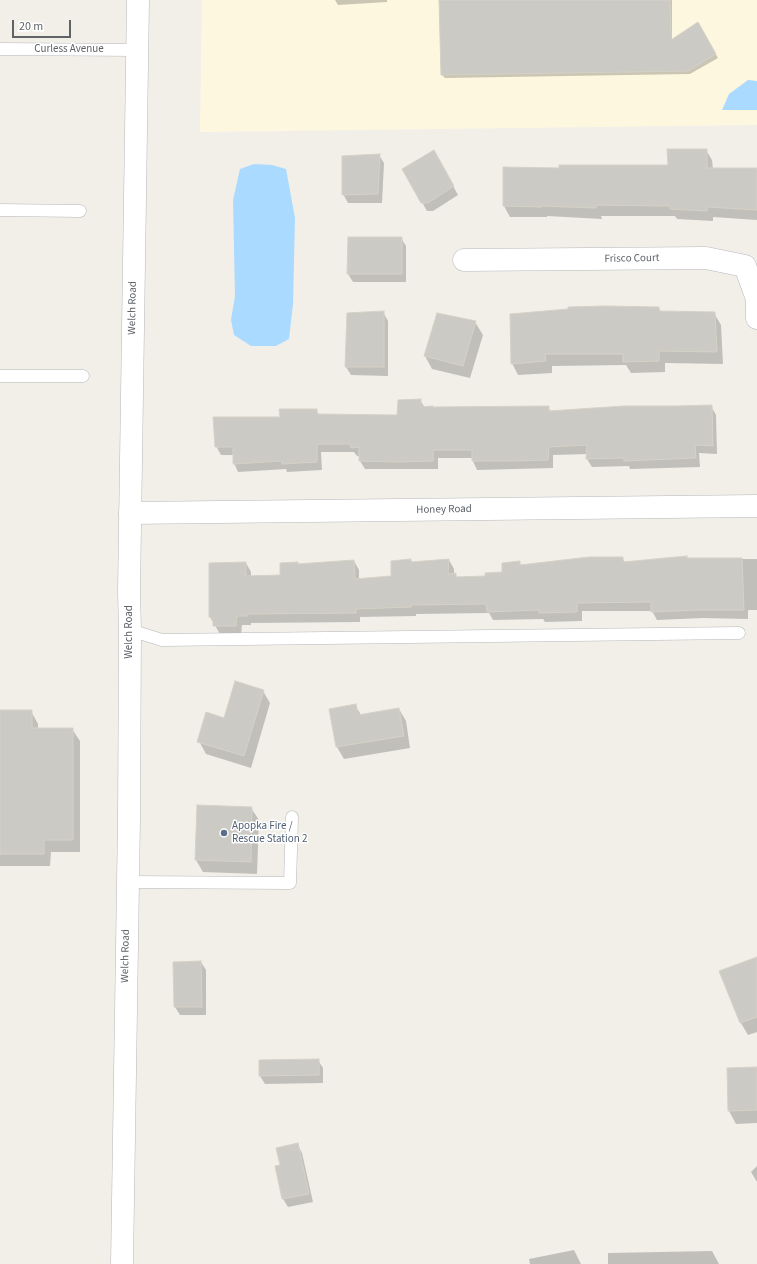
<!DOCTYPE html>
<style>
body{margin:0}
#map{position:relative;width:757px;height:1264px;overflow:hidden;background:#f1efe8;font-family:"Source Sans 3",sans-serif}
canvas{display:block}
.scale{position:absolute;left:12px;top:20px;width:59px;height:18px;box-sizing:border-box;border:2px solid #5f6368;border-top:0;padding-left:5px;font-size:12px;line-height:14px;white-space:nowrap;color:#5f6368;-webkit-text-stroke:3px #fff;paint-order:stroke}
</style>
<div id="map">
<canvas width="757" height="1264"></canvas>
<div class="scale">20 m</div>
</div>
<script>
const ctx = document.querySelector('canvas').getContext('2d');
ctx.lineJoin = 'round';
function fill(path, color) {
  ctx.fillStyle = color;
  ctx.fill(path, 'evenodd');
}
function toPath(rows) {
  const path = new Path2D();
  for (const r of rows) {
    path.moveTo(r[0], r[1]);
    for (let i = 2; i < r.length; i += 2) path.lineTo(r[i], r[i + 1]);
  }
  return path;
}
function strokePath(path, color, width, dash) {
  ctx.strokeStyle = color;
  ctx.lineWidth = width;
  ctx.lineCap = dash ? 'butt' : 'round';
  ctx.setLineDash(dash || []);
  ctx.stroke(path);
}
function write(font, color, halo, rows, align = 'center') {
  ctx.font = font + ' "Source Sans 3",sans-serif';
  ctx.lineWidth = 3;
  ctx.setLineDash([]);
  ctx.textBaseline = 'middle';
  ctx.strokeStyle = halo;
  ctx.fillStyle = color;
  for (const [text, x, y, turn = 0] of rows) {
    ctx.save();
    ctx.translate(x, y);
    ctx.rotate((+turn || 0) * Math.PI / 180);
    ctx.textAlign = isNaN(turn) ? turn : align;
    if (halo) ctx.strokeText(text, 0, 0);
    ctx.fillText(text, 0, 0);
    ctx.restore();
  }
}
fill(toPath([
 [202,0,757,0,757,125,200,132]
]), '#fef7e0');
fill(toPath([
 [748,80,757,81,757,110,722,110,729,94],
 [254,164,272,165,286,169,295,218,293,304,289,339,276,346,251,346,234,335,231,320,235,296,233,200,240,169]
]), '#aadaff');
fill(toPath([
 [335,0,387,0,387,2,338,5],
 [440,0,672,0,672,40,698,23,718,58,690,74,445,78,442,75],
 [706,150,712,160,713,169,757,169,757,220,713,217,713,221,677,219,675,216,601,216,602,219,547,216,547,217,510,217,504,206,504,168,560,169,669,166],
 [434,151,458,195,433,211,427,211,403,169],
 [379,155,384,163,382,203,348,203,343,194],
 [401,238,406,246,406,282,353,282,348,274],
 [659,308,661,312,714,313,721,325,723,364,665,363,665,372,631,373,626,365,552,366,552,373,518,375,512,363],
 [383,312,388,321,388,376,351,375,346,367],
 [438,314,475,322,483,335,470,378,432,369,425,356],
 [420,400,425,408,548,407,551,412,711,406,716,415,717,454,699,453,700,467,630,469,629,466,592,467,587,459,588,454,553,455,553,468,477,470,473,461,473,458,438,458,438,469,365,469,360,461,360,456,357,456,354,452,321,452,322,470,287,472,286,469,238,472,234,463,234,455,221,455,216,446,281,418,316,410,319,415,398,416],
 [622,558,625,562,687,559,757,559,757,610,748,610,748,619,703,618,657,620,652,611,582,611,582,621,545,622,543,619,493,620,489,613,416,614,416,616,360,617,360,622,251,623,251,625,242,625,241,635,220,634,210,617,246,563,251,572,251,577,281,576,298,565,354,561,359,570,359,580,392,577,411,560,412,563,449,560,454,569,454,574,455,574,457,578,486,577,503,573,519,562,522,566],
 [263,691,270,703,251,768,206,754,199,741,224,719],
 [355,705,361,715,399,709,406,721,410,748,344,759,337,747],
 [31,711,38,724,38,729,72,729,80,741,80,852,51,852,50,866,0,866,0,728],
 [251,808,259,820,257,874,203,872,196,860],
 [757,958,757,1032,748,1035,741,1023,721,972],
 [201,962,206,970,206,1015,180,1015,175,1007],
 [318,1060,323,1068,323,1083,265,1084,260,1076],
 [757,1068,757,1123,736,1124,729,1111,728,1069],
 [297,1144,302,1153,313,1202,288,1207,283,1199,276,1167,281,1166],
 [757,1166,757,1182,751,1172],
 [574,1250,581,1264,530,1264,529,1259],
 [712,1251,719,1264,608,1264,608,1253]
]), '#0003');
const building = toPath([
 [439,0,670,0,671,40,698,22,716,54,688,71,441,75,439,0],
 [667,149,707,149,707,168,757,168,757,210,707,207,707,211,670,209,670,206,596,205,596,208,542,206,542,207,503,206,503,167,559,168,559,165,668,165,667,149],
 [434,150,454,186,428,203,421,203,402,169,434,150],
 [380,154,378,194,342,195,342,156,380,154],
 [348,237,402,237,402,274,347,274,348,237],
 [605,306,659,307,659,311,715,312,717,352,659,351,659,361,623,362,623,354,545,354,546,361,511,364,510,314,568,309,568,307,605,306],
 [384,311,384,367,345,367,347,313,384,311],
 [437,313,476,321,463,366,424,356,437,313],
 [421,399,421,407,433,406,433,407,549,406,549,411,624,406,677,406,712,405,713,446,695,445,696,458,624,461,624,458,586,459,587,445,549,447,548,460,513,461,472,461,472,450,433,450,433,461,397,462,359,461,359,447,351,448,350,444,317,444,317,462,282,464,281,461,233,464,233,447,215,447,213,417,280,417,279,409,317,409,317,414,397,415,398,400,421,399],
 [687,556,687,558,742,558,744,610,698,610,651,612,651,602,577,603,577,612,539,613,539,610,487,612,486,604,411,605,411,607,356,609,356,613,247,614,247,616,237,616,236,626,213,626,213,618,209,617,209,563,246,562,246,576,280,575,280,563,298,562,298,564,354,560,355,579,391,576,391,561,411,559,411,562,449,559,448,574,456,573,456,577,485,576,485,573,502,572,502,563,520,561,520,565,589,557,623,557,623,562,687,556],
 [235,681,264,690,244,756,197,742,206,712,224,718,235,681],
 [356,704,358,715,399,708,404,736,336,747,329,709,356,704],
 [0,710,32,710,32,728,73,728,73,840,44,840,44,854,0,854,0,710],
 [197,805,252,807,251,862,195,860,197,805],
 [757,957,757,1017,740,1023,719,971,757,957],
 [201,961,202,1007,174,1007,173,962,201,961],
 [319,1059,319,1075,259,1076,259,1060,319,1059],
 [757,1067,757,1110,728,1111,727,1068,757,1067],
 [298,1143,309,1194,282,1199,275,1166,280,1165,276,1148,298,1143]
]);
fill(building, '#cccac5');
strokePath(building, '#d6d1c6', 1);
const service = toPath([
 [0,49,137,50],
 [0,210,80,211],
 [0,376,83,376],
 [130,630,162,640,739,633],
 [127,882,290,883,292,817]
]);
const minor = toPath([
 [464,260,706,258,745,266,757,299,757,318],
 [130,513,757,506]
]);
const tertiary = toPath([
 [122,1264,129,819,130,630,129,592,138,0]
]);
strokePath(service, '#b5b8bc', 13);
strokePath(minor, '#b5b8bc', 23);
strokePath(tertiary, '#b5b8bc', 23);
strokePath(service, '#fff', 12);
strokePath(minor, '#fff', 22);
strokePath(tertiary, '#fff', 22);
for (const [x, y, r, color] of [
 [224,833,4,"#5c6f8a"]
]) {
  const dot = new Path2D();
  dot.arc(x, y, r, 0, 2 * Math.PI);
  ctx.fillStyle = color;
  ctx.fill(dot);
  strokePath(dot, '#fff', 1.5);
}
write('11px', '#5f6368', '#fff', [
 ["Curless Avenue",69,50],
 ["Frisco Court",632,259,-1],
 ["Welch Road",133,308,-89],
 ["Honey Road",444,510,-1],
 ["Welch Road",130,632,-90],
 ["Welch Road",126,956,-89]
]);
write('11px', '#4e5e75', '#fff', [
 ["Apopka Fire /",232,827],
 ["Rescue Station 2",232,840]
], 'left');
</script>
